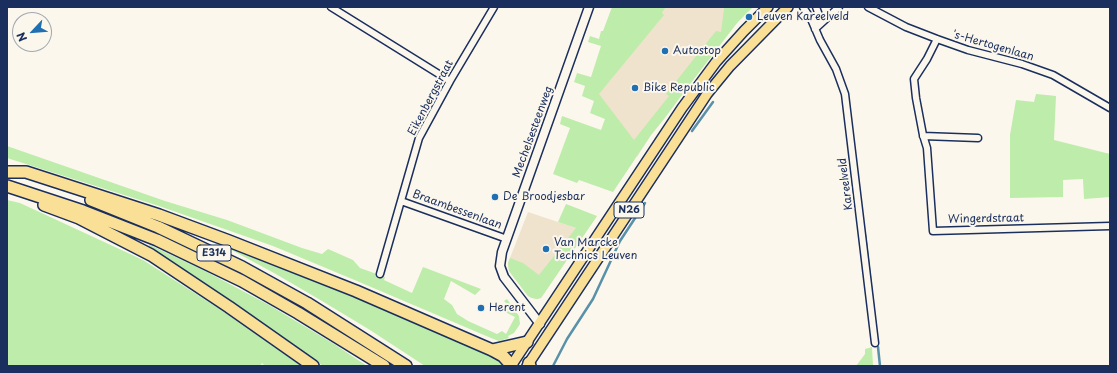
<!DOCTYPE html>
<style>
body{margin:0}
#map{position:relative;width:1117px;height:373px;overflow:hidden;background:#fbf7ec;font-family:"Playpen Sans",sans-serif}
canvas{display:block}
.frame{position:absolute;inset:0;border:8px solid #1b2f5e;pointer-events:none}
.north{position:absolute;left:12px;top:12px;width:40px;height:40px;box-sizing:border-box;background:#fbf7ec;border:1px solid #a1a7b3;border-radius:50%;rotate:244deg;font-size:11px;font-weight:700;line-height:16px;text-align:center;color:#1b2f5e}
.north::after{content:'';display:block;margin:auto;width:14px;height:18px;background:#1f6fb2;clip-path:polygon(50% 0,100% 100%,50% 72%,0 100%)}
</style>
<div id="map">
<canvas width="1117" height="373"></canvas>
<div class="frame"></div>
<div class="north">N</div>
</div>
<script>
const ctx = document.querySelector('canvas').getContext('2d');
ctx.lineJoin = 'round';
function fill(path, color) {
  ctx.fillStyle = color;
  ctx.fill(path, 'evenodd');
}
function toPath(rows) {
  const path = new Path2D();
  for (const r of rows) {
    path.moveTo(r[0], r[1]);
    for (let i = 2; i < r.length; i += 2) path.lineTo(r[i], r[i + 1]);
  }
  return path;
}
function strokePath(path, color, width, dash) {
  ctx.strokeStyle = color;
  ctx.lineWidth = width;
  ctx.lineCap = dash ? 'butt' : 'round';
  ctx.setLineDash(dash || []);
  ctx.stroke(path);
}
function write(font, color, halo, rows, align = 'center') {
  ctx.font = font + ' "Playpen Sans",sans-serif';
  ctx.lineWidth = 4;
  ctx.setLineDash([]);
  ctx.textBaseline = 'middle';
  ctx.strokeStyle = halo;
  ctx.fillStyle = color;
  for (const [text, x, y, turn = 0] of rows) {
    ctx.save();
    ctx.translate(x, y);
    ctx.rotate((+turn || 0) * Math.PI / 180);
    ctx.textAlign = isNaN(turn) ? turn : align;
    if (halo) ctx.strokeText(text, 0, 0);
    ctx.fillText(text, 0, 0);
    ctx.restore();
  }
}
fill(toPath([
 [666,7,722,7,737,23,690,84,664,119,651,135,637,157,598,94,663,15,662,13],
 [528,212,576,228,597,216,541,298,537,299,532,298,528,296,509,271,508,266,508,263]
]), '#f0e3ce');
fill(toPath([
 [612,7,666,7,662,13,664,15,599,94,634,140,669,96,666,94,716,31,721,32,724,9,722,7,753,7,737,23,690,84,664,119,651,135,613,192,579,180,577,183,553,174,570,128,560,124,562,116,601,130,605,119,590,113,594,101,582,96,585,86,574,82,577,73,591,77,601,46,588,42,590,36,599,39,601,31,603,31],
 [1036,94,1056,96,1054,140,1110,154,1110,197,1084,199,1083,179,1063,180,1063,197,1010,198,1010,135,1016,100,1034,102],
 [7,146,165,201,227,220,302,248,322,254,328,249,353,260,360,268,385,277,384,280,412,293,423,267,481,289,475,295,451,281,444,299,452,305,457,314,468,321,497,334,502,331,506,334,515,317,503,311,506,303,504,301,507,299,519,316,520,324,514,333,508,336,509,338,499,341,491,338,357,281,273,246,159,206,7,158],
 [7,200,20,203,143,260,221,310,301,366,265,366,262,363,260,366,7,366],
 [566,204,597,216,541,298,537,299,532,298,528,296,509,271,508,263,510,258,523,263,539,275,576,228,558,222],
 [213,240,320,281,493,354,504,362,501,366,425,366,370,330,317,298,274,273],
 [150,245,205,271,269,305,334,344,367,366,323,366,220,294,146,247],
 [872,347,873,366,856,366,865,354,865,349]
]), '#beecaa');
strokePath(toPath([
 [692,131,713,102],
 [865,235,876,330],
 [878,347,880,366],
 [553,366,567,339,593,299,620,241,645,203]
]), '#5991aa', 2.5);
const street = toPath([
 [331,7,450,81],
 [803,7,811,19,820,40,836,69,845,94,875,343],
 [868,7,906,27,937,39,968,50,1022,64,1053,75,1110,108],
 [815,29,839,7],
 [815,29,819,15,816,7],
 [937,39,927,59,914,79,916,98,923,135,927,148,933,231,1110,226],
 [923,136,978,138],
 [401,201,507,239],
 [380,274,419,138,450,81,494,7]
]);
const secondary = toPath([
 [540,324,504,277,500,266,502,252,589,7]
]);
const primary = toPath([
 [511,366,682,108,716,62,744,31,768,7],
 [527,366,707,94,730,66,788,7]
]);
const highway = toPath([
 [7,172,26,172,159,215,229,241,356,291,492,350,503,356,512,366],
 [7,186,83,211,157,240,242,281,298,313,384,366],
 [91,200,158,227,242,267,307,303,406,366],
 [44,205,79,218,151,255,229,307,313,366],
 [492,350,527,342],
 [529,363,530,366]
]);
strokePath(street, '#1b2f5e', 9);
strokePath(secondary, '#1b2f5e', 11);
strokePath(primary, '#1b2f5e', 12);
strokePath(highway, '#1b2f5e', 14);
strokePath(street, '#fbf7ec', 6);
strokePath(secondary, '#fbf7ec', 8);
strokePath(primary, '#fadf96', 9);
strokePath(highway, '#fadf96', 11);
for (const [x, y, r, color] of [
 [749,17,4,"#1f6fb2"],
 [665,51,4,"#1f6fb2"],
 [635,88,4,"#1f6fb2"],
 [495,197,4,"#1f6fb2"],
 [546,249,4,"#1f6fb2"],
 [481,308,4,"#1f6fb2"]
]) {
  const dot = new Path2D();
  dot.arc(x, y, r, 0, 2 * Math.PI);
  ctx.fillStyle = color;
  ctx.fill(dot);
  strokePath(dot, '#fbf7ec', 1.5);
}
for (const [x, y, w] of [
 [629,210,30],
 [214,253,34]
]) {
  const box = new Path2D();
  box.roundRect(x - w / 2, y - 8, w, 16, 3);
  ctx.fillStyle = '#fbf7ec';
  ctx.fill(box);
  strokePath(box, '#1b2f5e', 1);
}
write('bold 10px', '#1b2f5e', null, [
 ["N26",629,210],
 ["E314",214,253]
]);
write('11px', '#1b2f5e', '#fbf7ec', [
 ["Leuven Kareelveld",757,17],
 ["Autostop",673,51],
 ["Bike Republic",643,88],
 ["De Broodjesbar",503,197],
 ["Van Marcke",554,243],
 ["Technics Leuven",554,256],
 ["Herent",489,308]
], 'left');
write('11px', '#1b2f5e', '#fbf7ec', [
 ["'s-Hertogenlaan",993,46,16],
 ["Eikenbergstraat",431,98,-62],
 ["Mechelsesteenweg",533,132,-70],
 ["Kareelveld",846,184,-97],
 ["Braambessenlaan",457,210,20],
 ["Wingerdstraat",986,219,-1]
]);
</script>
